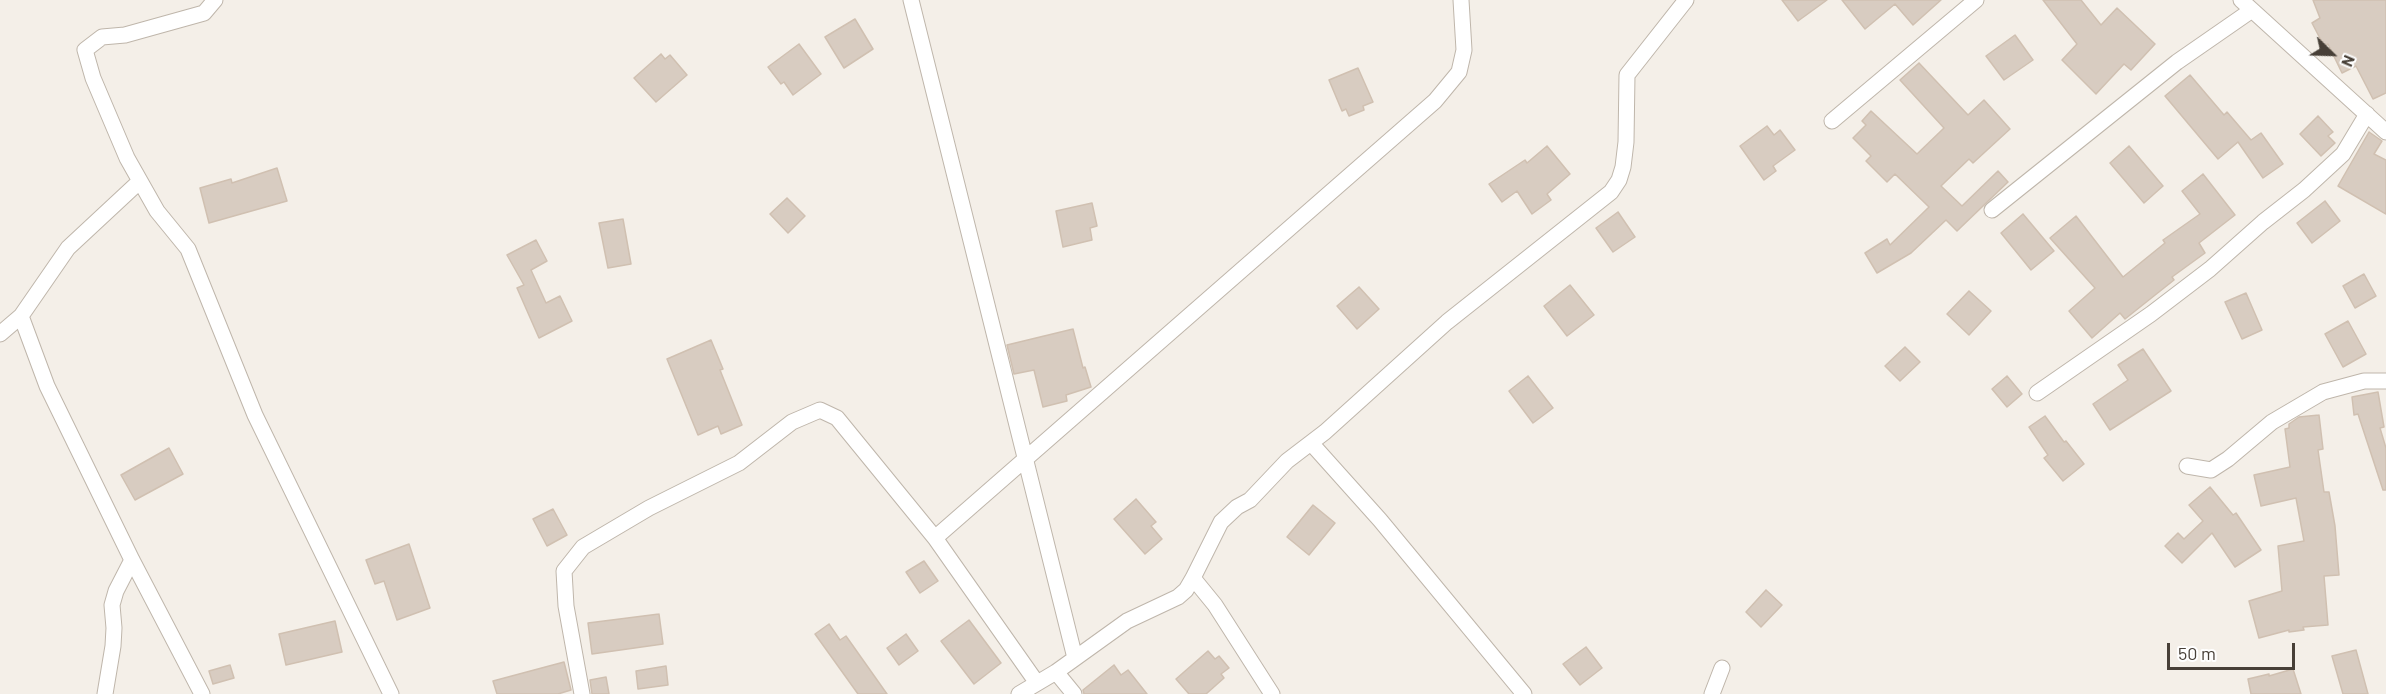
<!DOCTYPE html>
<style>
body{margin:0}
#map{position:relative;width:2386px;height:694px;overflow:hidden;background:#f4efe8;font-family:Barlow,sans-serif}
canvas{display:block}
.north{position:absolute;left:2302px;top:24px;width:60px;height:60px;-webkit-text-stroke:4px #fff;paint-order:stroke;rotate:113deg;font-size:16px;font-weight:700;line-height:24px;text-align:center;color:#473f37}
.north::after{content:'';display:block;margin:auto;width:21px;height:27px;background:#473f37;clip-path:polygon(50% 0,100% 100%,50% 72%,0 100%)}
.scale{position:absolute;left:2167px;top:643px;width:128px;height:27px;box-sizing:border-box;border:3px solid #473f37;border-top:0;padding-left:8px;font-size:18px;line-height:21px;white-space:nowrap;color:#473f37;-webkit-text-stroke:4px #fff;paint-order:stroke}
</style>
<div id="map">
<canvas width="2386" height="694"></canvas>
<div class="north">N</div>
<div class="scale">50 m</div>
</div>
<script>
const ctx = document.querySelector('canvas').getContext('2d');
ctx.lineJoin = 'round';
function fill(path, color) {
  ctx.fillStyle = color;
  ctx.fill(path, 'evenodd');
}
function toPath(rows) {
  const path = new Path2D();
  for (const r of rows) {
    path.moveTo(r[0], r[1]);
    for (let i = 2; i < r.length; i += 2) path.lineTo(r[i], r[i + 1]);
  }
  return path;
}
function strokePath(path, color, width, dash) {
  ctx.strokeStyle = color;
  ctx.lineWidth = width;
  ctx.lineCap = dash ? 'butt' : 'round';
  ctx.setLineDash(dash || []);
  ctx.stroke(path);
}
const building = toPath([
 [1782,0,1827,0,1798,21,1782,0],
 [1842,0,1941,0,1913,25,1895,4,1865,29,1842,0],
 [2043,0,2081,0,2101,25,2117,8,2155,44,2131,70,2124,64,2096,94,2062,60,2077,44,2043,0],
 [2313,0,2386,0,2386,93,2373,99,2356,66,2342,73,2328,44,2324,46,2312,23,2320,18,2313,0],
 [855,19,873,49,844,68,825,37,855,19],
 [2015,35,2033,60,2004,80,1986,56,2015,35],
 [799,44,821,74,793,95,784,82,781,84,768,67,799,44],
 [661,54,665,59,670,55,687,75,656,102,634,78,661,54],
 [1919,63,1968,115,1984,100,2010,129,1973,163,1969,159,1941,186,1962,206,1998,171,2008,182,1957,231,1946,220,1911,253,1877,273,1865,253,1887,239,1890,245,1929,207,1895,174,1887,182,1866,161,1871,156,1853,138,1866,125,1862,121,1871,111,1917,154,1944,128,1900,80,1919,63],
 [1358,68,1373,102,1363,106,1364,110,1349,116,1346,109,1342,111,1329,80,1358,68],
 [2190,75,2224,115,2227,112,2251,140,2261,133,2283,164,2263,178,2238,142,2218,159,2165,96,2190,75],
 [2318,116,2333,132,2328,136,2335,143,2321,156,2300,134,2318,116],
 [1767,126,1774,135,1780,130,1795,150,1773,166,1776,171,1764,180,1740,146,1767,126],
 [2369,132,2382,141,2374,154,2386,160,2386,214,2338,186,2369,132],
 [1547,146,1570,174,1547,194,1551,200,1532,214,1517,191,1502,202,1489,184,1525,160,1527,163,1547,146],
 [2129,146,2163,186,2144,203,2110,163,2129,146],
 [277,168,287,201,209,223,200,188,231,179,232,183,277,168],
 [2203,174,2235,215,2199,243,2205,253,2172,277,2174,280,2125,319,2120,313,2092,338,2069,311,2095,288,2050,238,2076,216,2123,277,2165,243,2163,240,2200,214,2182,191,2203,174],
 [787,198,805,216,788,233,770,214,787,198],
 [2325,201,2340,221,2312,243,2297,223,2325,201],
 [1092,203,1097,226,1090,228,1092,240,1063,247,1056,211,1092,203],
 [1618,212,1635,237,1613,252,1596,228,1618,212],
 [2023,214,2054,251,2031,270,2001,233,2023,214],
 [623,219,631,264,608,268,599,223,623,219],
 [536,240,547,261,531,270,546,303,560,296,572,321,539,338,517,288,524,285,507,255,536,240],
 [2364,274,2376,296,2355,308,2343,286,2364,274],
 [1570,285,1594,315,1567,336,1544,306,1570,285],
 [1359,287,1379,309,1357,329,1337,306,1359,287],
 [1969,291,1991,311,1969,335,1947,314,1969,291],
 [2246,293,2262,330,2242,339,2225,302,2246,293],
 [2348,321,2366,354,2343,367,2325,334,2348,321],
 [1073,329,1083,368,1085,367,1091,387,1066,395,1067,401,1043,407,1034,370,1014,374,1007,345,1073,329],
 [711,340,723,369,720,370,742,425,721,434,718,426,698,435,667,359,711,340],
 [1905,347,1920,362,1900,381,1885,366,1905,347],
 [2143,349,2171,391,2110,430,2093,404,2128,380,2118,365,2143,349],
 [1528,376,1553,408,1533,423,1509,391,1528,376],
 [2007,376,2022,394,2007,407,1992,389,2007,376],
 [2378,392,2384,427,2380,428,2386,448,2386,490,2383,490,2358,414,2354,415,2352,397,2378,392],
 [2319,415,2323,449,2318,450,2324,492,2329,492,2335,526,2339,575,2324,576,2328,625,2303,627,2304,630,2289,632,2289,630,2259,638,2249,601,2282,591,2278,546,2304,541,2296,498,2261,506,2254,475,2290,467,2285,429,2289,428,2289,424,2299,417,2319,415],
 [2045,416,2064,442,2066,441,2084,464,2063,481,2044,458,2048,455,2029,427,2045,416],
 [169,448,183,474,135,500,121,475,169,448],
 [2210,487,2233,515,2236,513,2261,550,2235,567,2212,533,2182,563,2165,546,2178,533,2184,539,2203,521,2189,505,2210,487],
 [1136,499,1156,522,1151,526,1162,539,1145,554,1114,519,1136,499],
 [1313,505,1335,523,1309,555,1287,537,1313,505],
 [553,509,567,535,547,546,533,519,553,509],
 [409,544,430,608,397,620,384,581,375,584,366,560,409,544],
 [924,561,938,581,920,593,906,572,924,561],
 [1766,590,1782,605,1761,627,1746,612,1766,590],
 [659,614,663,644,592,654,588,623,659,614],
 [969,620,1001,663,974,684,941,641,969,620],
 [335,621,342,652,286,665,279,634,335,621],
 [829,624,840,640,846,636,887,694,858,694,815,634,829,624],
 [906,634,918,651,899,665,887,648,906,634],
 [1586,647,1602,668,1580,685,1563,664,1586,647],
 [2356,650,2368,694,2343,694,2332,656,2356,650],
 [1208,651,1215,659,1219,656,1229,668,1221,674,1224,678,1206,694,1189,694,1176,679,1208,651],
 [564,662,571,690,558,694,497,694,493,681,564,662],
 [230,665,234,678,213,684,209,671,230,665],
 [1114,665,1121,675,1128,670,1147,694,1084,694,1083,690,1114,665],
 [666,666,668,685,638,689,636,671,666,666],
 [2293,669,2301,694,2251,694,2248,679,2269,674,2269,676,2293,669],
 [606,677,609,694,592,694,590,680,606,677]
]);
fill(building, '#d8ccc1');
strokePath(building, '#d0c0b1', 1.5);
const street = toPath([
 [215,0,204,13,125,35,102,37,85,50,93,78,127,158,157,211,188,249,255,415,391,694],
 [911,0,1075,658],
 [2241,0,2386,132],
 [1832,121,1976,0],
 [140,181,68,248,21,316,47,386,132,560,202,694],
 [1992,210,2177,62,2252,10],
 [0,334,21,316],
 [2037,393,2151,314,2210,269,2263,222,2304,190,2343,154,2367,114],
 [1311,443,1380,520,1524,694],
 [2187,466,2211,470,2228,459,2272,422,2323,392,2364,381,2386,381],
 [935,538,1435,101,1459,72,1464,50,1461,0],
 [1193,578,1215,605,1272,694],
 [1056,672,1074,694],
 [105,694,113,646,114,628,112,605,116,591,132,560],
 [582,694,566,606,564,571,583,547,649,508,739,463,792,422,820,410,837,418,935,538,1037,683],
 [1019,694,1056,672,1127,621,1178,597,1186,590,1193,578,1221,522,1237,507,1250,500,1287,461,1325,432,1447,322,1611,192,1619,180,1623,167,1626,142,1627,75,1686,0],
 [1712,694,1722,668]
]);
strokePath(street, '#bfb6ab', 17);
strokePath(street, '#fff', 15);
</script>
